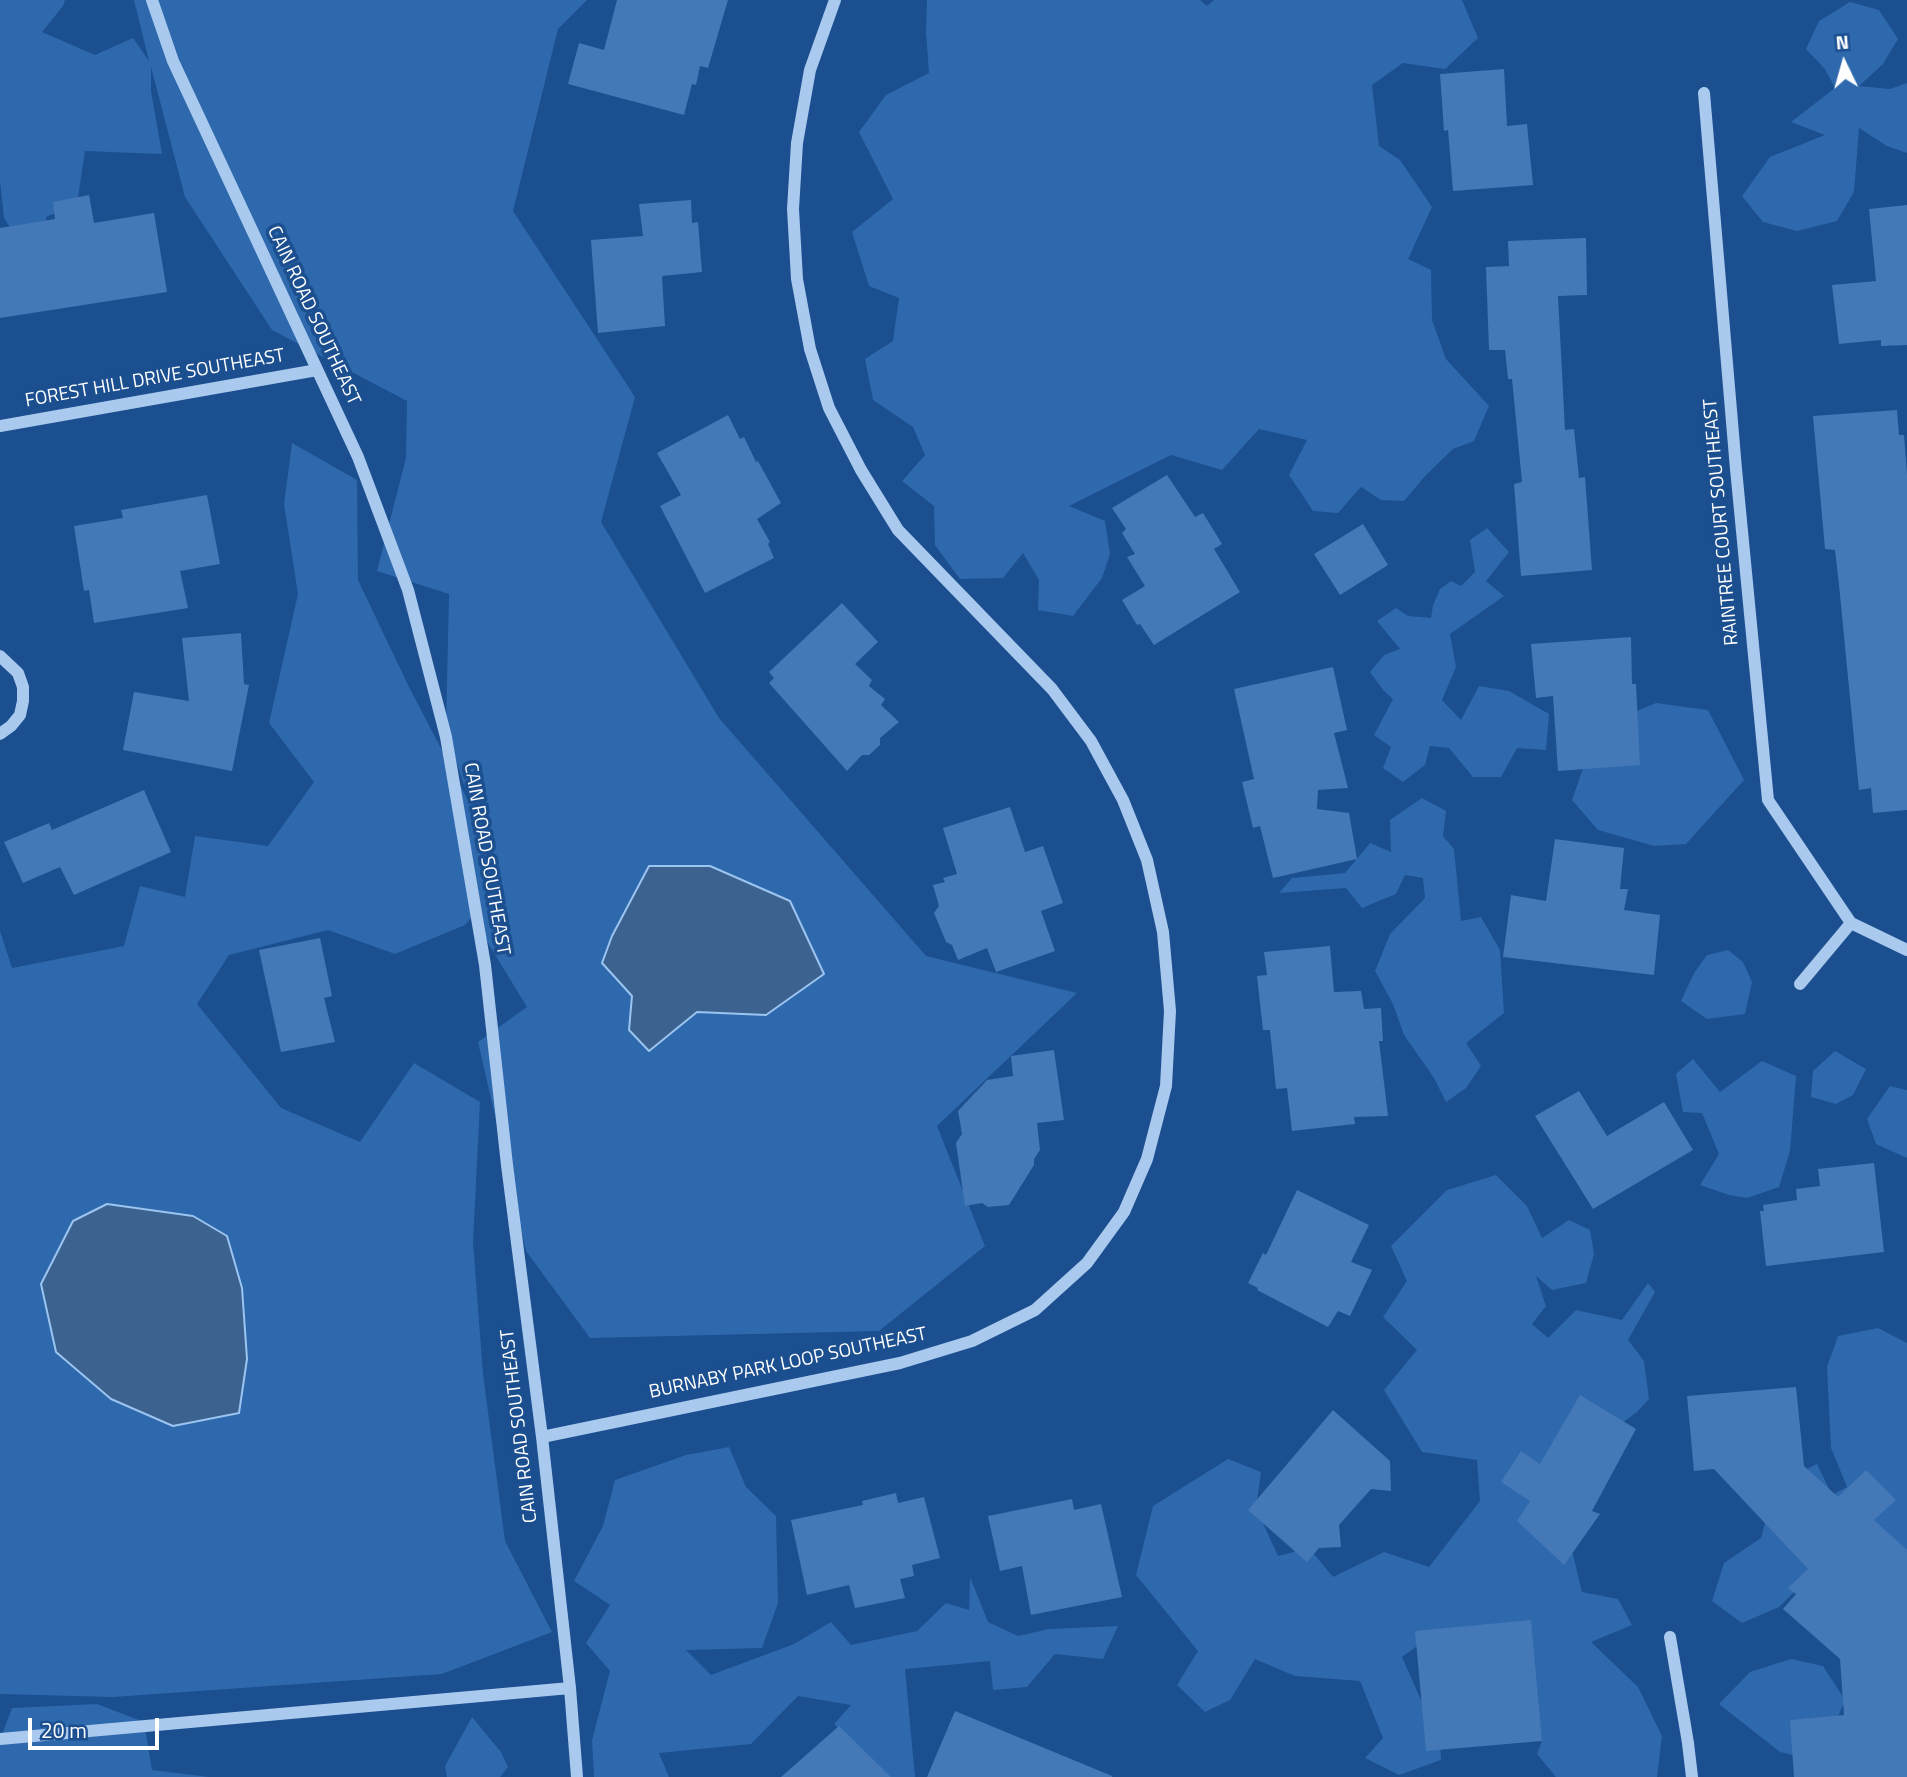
<!DOCTYPE html>
<style>
body{margin:0}
#map{position:relative;width:1907px;height:1777px;overflow:hidden;background:#1b4f8f;font-family:"Titillium Web",sans-serif}
canvas{display:block}
.north{position:absolute;left:1809px;top:28px;width:70px;height:70px;-webkit-text-stroke:5px #1b4f8f;paint-order:stroke;rotate:355deg;font-size:19px;font-weight:700;line-height:28px;text-align:center;color:#fff}
.north::after{content:'';display:block;margin:auto;width:24px;height:32px;background:#fff;clip-path:polygon(50% 0,100% 100%,50% 72%,0 100%)}
.scale{position:absolute;left:28px;top:1718px;width:131px;height:32px;box-sizing:border-box;border:4px solid #fff;border-top:0;padding-left:9px;font-size:21px;line-height:24px;white-space:nowrap;color:#fff;-webkit-text-stroke:5px #1b4f8f;paint-order:stroke}
</style>
<div id="map">
<canvas width="1907" height="1777"></canvas>
<div class="north">N</div>
<div class="scale">20 m</div>
</div>
<script>
const ctx = document.querySelector('canvas').getContext('2d');
ctx.lineJoin = 'round';
function fill(path, color) {
  ctx.fillStyle = color;
  ctx.fill(path, 'evenodd');
}
function toPath(rows) {
  const path = new Path2D();
  for (const r of rows) {
    path.moveTo(r[0], r[1]);
    for (let i = 2; i < r.length; i += 2) path.lineTo(r[i], r[i + 1]);
  }
  return path;
}
function strokePath(path, color, width, dash) {
  ctx.strokeStyle = color;
  ctx.lineWidth = width;
  ctx.lineCap = dash ? 'butt' : 'round';
  ctx.setLineDash(dash || []);
  ctx.stroke(path);
}
function write(font, color, halo, rows, align = 'center') {
  ctx.font = font + ' "Titillium Web",sans-serif';
  ctx.lineWidth = 7;
  ctx.setLineDash([]);
  ctx.textBaseline = 'middle';
  ctx.strokeStyle = halo;
  ctx.fillStyle = color;
  for (const [text, x, y, turn = 0] of rows) {
    ctx.save();
    ctx.translate(x, y);
    ctx.rotate((+turn || 0) * Math.PI / 180);
    ctx.textAlign = isNaN(turn) ? turn : align;
    if (halo) ctx.strokeText(text, 0, 0);
    ctx.fillText(text, 0, 0);
    ctx.restore();
  }
}
fill(toPath([
 [0,0,65,0,63,6,42,32,95,55,133,38,149,61,134,0,587,0,558,29,513,211,635,397,601,522,719,718,926,956,1077,993,937,1126,985,1246,879,1331,590,1338,526,1251,478,1042,527,1007,472,917,465,925,395,954,328,930,229,955,197,1004,281,1108,360,1142,414,1063,480,1102,473,1242,483,1374,505,1541,552,1632,442,1674,113,1697,0,1694,0,931,12,968,124,946,140,886,185,897,195,836,268,846,314,782,269,723,298,594,284,504,292,443,357,480,358,580,409,687,470,804,446,729,449,594,377,571,406,458,407,401,272,330,185,197,151,67,151,91,162,154,85,151,77,204,46,217,46,260,31,260,4,218,0,181],
 [632,996,766,1015,697,1012,649,1051,629,1030],
 [927,0,1200,0,1207,6,1214,0,1462,0,1478,38,1445,69,1403,63,1372,85,1379,146,1400,160,1432,207,1408,259,1431,270,1432,320,1446,359,1489,406,1474,441,1453,449,1426,475,1404,501,1381,500,1361,487,1338,513,1313,511,1289,475,1307,440,1259,429,1222,470,1171,455,1069,506,1105,521,1110,554,1102,578,1073,616,1038,610,1039,580,1023,553,1003,578,960,579,935,545,934,506,902,481,925,455,913,427,873,400,865,359,893,341,899,298,869,286,852,232,893,199,859,132,886,95,929,73,926,32],
 [1850,2,1879,10,1898,39,1883,64,1859,86,1890,89,1907,83,1907,153,1887,146,1859,128,1854,192,1837,221,1797,231,1763,222,1742,196,1770,157,1825,135,1791,122,1835,88,1825,69,1806,49,1819,21],
 [1487,528,1509,552,1486,581,1504,596,1450,634,1456,667,1442,700,1461,720,1479,686,1509,691,1549,714,1546,750,1517,748,1501,777,1473,777,1449,748,1430,746,1425,765,1403,782,1383,768,1391,747,1374,735,1393,699,1384,691,1370,672,1384,655,1400,649,1377,621,1396,608,1408,616,1431,618,1433,605,1440,589,1451,581,1461,586,1475,572,1470,540],
 [1656,703,1708,710,1744,780,1686,844,1654,846,1598,830,1572,800,1597,728],
 [1422,798,1446,811,1443,836,1454,849,1461,921,1481,917,1500,950,1504,1013,1466,1043,1481,1066,1466,1088,1446,1102,1434,1078,1404,1035,1393,1004,1375,971,1390,934,1425,898,1423,878,1405,875,1396,894,1362,908,1346,888,1279,893,1292,878,1345,873,1370,843,1391,852,1390,820],
 [1728,950,1743,962,1752,982,1745,1014,1707,1019,1681,1001,1694,973,1707,955],
 [1835,1051,1866,1069,1853,1095,1836,1104,1811,1097,1813,1071],
 [1693,1059,1720,1092,1762,1061,1796,1076,1790,1151,1779,1187,1747,1198,1729,1195,1700,1185,1719,1154,1702,1113,1683,1112,1676,1074],
 [1890,1086,1907,1090,1907,1158,1876,1144,1867,1119],
 [1496,1175,1527,1206,1542,1238,1569,1220,1590,1230,1594,1254,1586,1283,1552,1290,1536,1276,1546,1306,1532,1324,1548,1338,1576,1310,1622,1320,1648,1283,1655,1292,1628,1340,1644,1361,1649,1399,1637,1412,1618,1426,1566,1525,1582,1592,1618,1599,1632,1625,1591,1642,1638,1687,1662,1736,1657,1777,1556,1777,1537,1754,1542,1741,1431,1636,1402,1657,1440,1743,1441,1760,1399,1775,1365,1758,1383,1738,1360,1681,1295,1676,1255,1659,1230,1700,1205,1712,1177,1685,1198,1651,1136,1575,1153,1506,1228,1459,1261,1472,1256,1508,1278,1556,1309,1548,1333,1577,1384,1552,1429,1567,1480,1501,1477,1460,1422,1452,1384,1390,1417,1350,1383,1317,1407,1281,1391,1246,1447,1190],
 [1878,1328,1907,1343,1907,1576,1824,1579,1792,1594,1779,1607,1742,1623,1712,1601,1724,1563,1761,1538,1772,1498,1801,1472,1817,1464,1832,1495,1847,1487,1831,1448,1827,1367,1838,1336],
 [729,1447,746,1487,776,1516,778,1603,762,1648,686,1650,711,1675,794,1644,831,1622,851,1645,917,1631,946,1603,969,1610,970,1577,988,1622,1018,1636,1049,1629,1118,1626,1103,1659,1055,1654,1027,1687,993,1690,990,1661,905,1669,915,1777,888,1777,834,1724,851,1705,798,1696,751,1744,659,1753,669,1777,594,1777,592,1740,610,1671,586,1643,610,1605,574,1581,603,1526,615,1480,686,1455],
 [1791,1659,1823,1666,1845,1700,1830,1736,1811,1759,1780,1752,1719,1704,1750,1672],
 [97,1704,144,1722,152,1770,209,1777,0,1777,0,1740,12,1708],
 [472,1717,501,1752,508,1767,500,1777,447,1777,445,1766]
]), '#2e69ad');
const water = toPath([
 [649,866,710,866,790,901,824,974,766,1015,697,1012,649,1051,629,1030,632,996,602,963,612,936,649,866],
 [107,1204,193,1216,227,1236,242,1288,247,1359,239,1413,173,1426,111,1399,56,1352,41,1284,73,1221,107,1204]
]);
fill(water, '#3c6290');
strokePath(water, '#9cc4f0', 2);
fill(toPath([
 [617,0,728,0,708,68,700,66,696,85,692,84,684,115,568,84,579,43,604,50],
 [1504,69,1507,126,1527,124,1533,185,1453,191,1448,130,1444,131,1440,74],
 [89,195,94,223,154,213,167,292,0,318,0,228,55,219,53,202],
 [691,200,692,223,698,222,702,272,662,276,665,326,598,333,591,240,643,236,639,204],
 [1907,205,1907,345,1881,346,1881,340,1839,344,1832,285,1876,281,1869,209],
 [1586,238,1587,295,1558,296,1565,430,1574,429,1579,478,1585,477,1592,570,1521,576,1514,484,1522,482,1512,379,1508,379,1505,350,1489,350,1486,267,1509,266,1508,241],
 [1897,410,1899,435,1904,435,1907,474,1907,810,1873,813,1871,788,1859,790,1839,585,1835,550,1825,549,1813,416],
 [728,415,740,439,744,437,756,462,758,461,781,503,757,519,770,542,768,544,774,558,705,593,660,506,681,495,657,453],
 [1167,475,1195,517,1203,513,1222,544,1214,549,1240,592,1154,645,1140,624,1137,625,1122,600,1145,586,1127,557,1135,554,1122,533,1126,529,1112,508],
 [207,495,220,564,180,571,188,608,94,623,89,590,84,591,74,526,123,518,121,510],
 [1363,524,1388,565,1340,595,1314,554],
 [842,603,878,642,855,664,872,680,869,686,885,699,881,705,899,722,880,738,880,745,869,755,862,755,847,771,769,683,774,678,769,672],
 [241,633,244,684,249,685,232,771,123,750,134,692,189,701,182,638],
 [1631,637,1632,684,1636,684,1640,765,1558,771,1553,696,1536,698,1531,644],
 [1333,667,1347,730,1334,733,1348,788,1318,790,1317,809,1349,813,1357,859,1273,878,1260,826,1253,828,1242,782,1254,779,1234,689],
 [144,790,171,852,74,895,60,867,23,883,4,842,49,823,52,830],
 [1010,807,1025,852,1043,846,1063,903,1041,911,1055,951,996,972,987,948,958,960,952,945,946,942,934,913,939,906,933,885,945,882,943,878,957,874,943,828],
 [1555,839,1624,848,1620,889,1628,889,1624,910,1660,915,1654,975,1503,957,1511,895,1546,901],
 [320,938,332,996,324,998,335,1042,281,1052,259,950],
 [1330,946,1334,992,1361,991,1364,1009,1381,1008,1383,1041,1379,1041,1388,1116,1354,1117,1355,1124,1292,1131,1287,1088,1276,1089,1270,1030,1263,1030,1257,976,1267,975,1264,952],
 [1054,1050,1064,1120,1037,1123,1040,1150,1034,1159,1034,1165,1009,1205,988,1207,982,1203,965,1206,956,1143,962,1134,958,1111,987,1080,1013,1076,1011,1056],
 [1579,1091,1607,1136,1664,1102,1693,1150,1593,1209,1535,1116],
 [1874,1163,1884,1252,1766,1266,1760,1211,1764,1211,1763,1205,1797,1200,1796,1189,1820,1186,1818,1169],
 [1297,1190,1369,1225,1351,1262,1372,1270,1350,1316,1338,1311,1328,1327,1257,1290,1258,1288,1248,1283,1263,1253,1266,1255],
 [1796,1387,1804,1466,1838,1497,1866,1470,1896,1500,1874,1520,1907,1550,1907,1777,1794,1777,1790,1720,1844,1715,1840,1659,1783,1609,1796,1594,1788,1588,1808,1569,1714,1469,1694,1471,1687,1396],
 [1580,1395,1636,1429,1592,1511,1600,1514,1564,1565,1517,1521,1530,1501,1501,1482,1521,1451,1540,1464],
 [1333,1410,1390,1461,1391,1491,1371,1489,1339,1525,1341,1547,1319,1548,1307,1562,1248,1510],
 [896,1493,898,1503,924,1497,940,1558,912,1565,914,1576,900,1579,905,1598,855,1608,849,1585,807,1595,791,1520,863,1505,862,1501],
 [1072,1499,1074,1510,1101,1504,1122,1597,1031,1615,1022,1566,1000,1571,988,1516],
 [1531,1620,1542,1741,1426,1751,1415,1631],
 [955,1711,1112,1776,1112,1777,927,1777],
 [839,1726,891,1777,781,1777]
]), '#4478b7');
strokePath(toPath([
 [152,0,173,61,358,457,408,590,446,737,485,965,507,1165,542,1437,570,1688,577,1777],
 [1704,93,1736,469,1768,800,1851,923,1907,950],
 [0,426,317,370],
 [0,656,18,673,23,687,23,701,20,715,11,726,0,734],
 [1800,984,1851,923],
 [542,1437,900,1363,972,1341,1035,1310,1087,1263,1124,1212,1147,1159,1166,1086,1170,1011,1163,932,1147,860,1123,800,1091,741,1052,689,898,530,861,470,829,408,810,349,797,279,793,209,797,143,810,70,835,0],
 [1670,1637,1688,1743,1692,1777],
 [0,1739,570,1688]
]), '#a9c9ee', 12);
write('19px', '#fff', '#1b4f8f', [
 ["CAIN ROAD SOUTHEAST",313,316,65],
 ["FOREST HILL DRIVE SOUTHEAST",155,379,-10],
 ["RAINTREE COURT SOUTHEAST",1722,522,-95],
 ["CAIN ROAD SOUTHEAST",486,859,80],
 ["BURNABY PARK LOOP SOUTHEAST",788,1364,-12],
 ["CAIN ROAD SOUTHEAST",520,1426,-97]
]);
</script>
